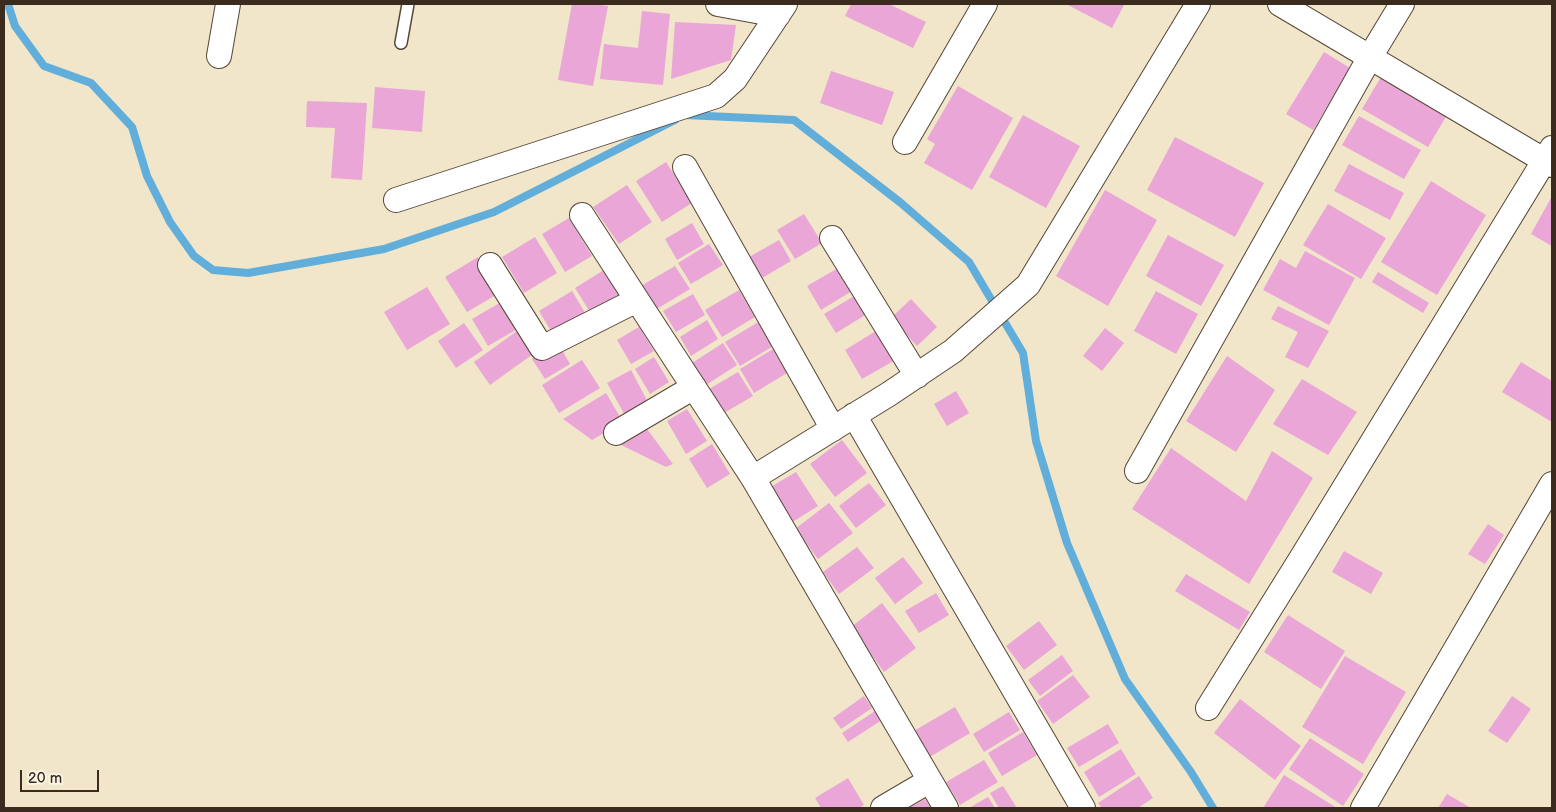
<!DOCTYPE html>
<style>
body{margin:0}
#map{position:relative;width:1556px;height:812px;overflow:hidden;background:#f1e6c9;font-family:"Balsamiq Sans",sans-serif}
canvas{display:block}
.frame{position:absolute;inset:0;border:5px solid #3b2a1e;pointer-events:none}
.scale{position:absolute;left:20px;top:770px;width:79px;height:22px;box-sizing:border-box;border:2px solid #3b2a1e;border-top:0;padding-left:6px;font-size:15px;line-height:18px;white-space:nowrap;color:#3b2a1e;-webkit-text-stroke:4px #fcf5e5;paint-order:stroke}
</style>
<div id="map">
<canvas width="1556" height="812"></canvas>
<div class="frame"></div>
<div class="scale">20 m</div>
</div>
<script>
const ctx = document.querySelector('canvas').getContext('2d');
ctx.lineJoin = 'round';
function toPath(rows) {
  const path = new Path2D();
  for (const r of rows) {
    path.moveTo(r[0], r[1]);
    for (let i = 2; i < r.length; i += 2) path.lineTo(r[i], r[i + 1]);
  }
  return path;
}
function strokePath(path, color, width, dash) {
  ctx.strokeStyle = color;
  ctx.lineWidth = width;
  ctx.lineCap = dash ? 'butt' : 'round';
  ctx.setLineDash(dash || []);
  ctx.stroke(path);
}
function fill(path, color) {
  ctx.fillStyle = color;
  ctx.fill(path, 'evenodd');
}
strokePath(toPath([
 [8,4,15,26,44,66,91,83,132,127,147,176,170,222,194,256,213,270,248,273,384,249,494,212,675,120],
 [685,115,794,120,901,203,969,262,1023,353,1036,441,1067,543,1125,679,1191,772,1213,808]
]), '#62aedb', 8);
fill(toPath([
 [572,4,594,4,608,6,593,86,558,80],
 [851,4,889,4,926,22,913,48,845,16],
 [1066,4,1122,4,1124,5,1112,28],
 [642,11,670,14,663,85,600,79,604,44,638,48],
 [675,22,736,25,731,60,671,79],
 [1324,52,1350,68,1313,130,1286,114],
 [831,71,894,92,882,125,820,103],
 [1384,72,1450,110,1428,147,1362,109],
 [958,86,1013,118,972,190,924,163,935,144,927,139],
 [375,87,425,91,422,132,372,128],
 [307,101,367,103,362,180,331,178,335,128,306,127],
 [1023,115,1080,146,1046,208,989,177],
 [1359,116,1421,150,1404,179,1342,145],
 [1175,137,1264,183,1235,237,1147,190],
 [666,162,692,203,662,222,636,181],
 [1349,164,1404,193,1390,220,1334,191],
 [1431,181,1486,215,1437,295,1381,262],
 [627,185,652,222,619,244,593,207],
 [1105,190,1157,220,1108,306,1056,276],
 [1552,196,1552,246,1531,234],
 [1328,204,1386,238,1361,279,1303,245],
 [804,214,822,243,795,259,777,230],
 [569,218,592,256,565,272,542,234],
 [692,223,704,244,677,260,665,239],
 [1168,235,1224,265,1201,306,1146,276],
 [535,237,557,273,524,293,502,257],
 [779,240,791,261,762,278,749,257],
 [709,244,723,265,691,284,678,263],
 [1305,251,1355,278,1329,325,1263,290,1280,259,1296,268],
 [478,257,501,292,467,312,445,277],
 [675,266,690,289,655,310,641,286],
 [838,268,852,291,821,310,807,286],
 [604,270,619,295,590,312,575,288],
 [1378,272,1429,303,1423,313,1372,282],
 [427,287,450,324,407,350,384,312],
 [739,290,755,317,722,337,705,310],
 [572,291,587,316,554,336,539,311],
 [1156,291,1198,314,1176,354,1134,331],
 [693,294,705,315,676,332,663,311],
 [856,295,867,314,836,333,824,314],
 [911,299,937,327,917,346,891,318],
 [503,301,519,328,488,346,472,319],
 [1278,306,1329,331,1308,368,1285,357,1298,332,1271,319],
 [707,320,718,339,691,356,680,337],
 [760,321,775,345,740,366,725,342],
 [464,323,483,350,456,368,438,341],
 [639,327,654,351,631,364,617,340],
 [1105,328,1124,343,1102,371,1083,356],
 [879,329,897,359,862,379,845,350],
 [517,331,533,354,490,385,474,362],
 [558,343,570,364,545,379,532,359],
 [723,343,737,365,706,385,692,363],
 [773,349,787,373,754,393,740,369],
 [1227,356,1275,390,1236,452,1186,421],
 [654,357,669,382,650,394,635,369],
 [582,360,600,388,559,413,542,385],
 [1521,362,1552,381,1552,422,1502,392],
 [631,370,649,404,626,417,607,383],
 [738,372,753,396,724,413,709,389],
 [1302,379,1357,412,1328,455,1273,424],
 [956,391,969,413,947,426,934,404],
 [606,393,623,422,592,440,563,419],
 [687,409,707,441,686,454,667,421],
 [644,425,673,464,666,467,611,440],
 [842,440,867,473,835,497,810,464],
 [712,444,730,474,707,488,689,459],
 [1171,448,1246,501,1272,451,1313,478,1249,584,1132,509],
 [796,472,818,506,791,523,769,488],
 [869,483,886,505,856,528,839,506],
 [829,503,853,533,818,559,795,529],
 [1488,524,1504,535,1485,564,1468,554],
 [857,547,874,568,839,594,823,572],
 [1344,551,1383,573,1371,594,1332,572],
 [903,557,923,583,895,604,875,578],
 [1186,574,1250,612,1239,630,1175,591],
 [936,593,949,615,919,633,905,611],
 [882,603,916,648,884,672,851,627],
 [1288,615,1345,651,1321,689,1264,652],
 [1039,621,1057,645,1024,670,1006,646],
 [1062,655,1073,671,1040,696,1028,680],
 [1345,656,1406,692,1363,764,1302,727],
 [1073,675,1090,697,1053,724,1037,701],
 [864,696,872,708,841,729,833,718],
 [1512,696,1531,709,1507,743,1488,731],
 [1240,699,1301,746,1275,780,1214,733],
 [955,707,970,733,928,758,912,732],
 [875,711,882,720,848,742,842,733],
 [1009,712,1020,730,984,752,973,734],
 [1108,724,1119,743,1079,767,1067,748],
 [1023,732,1037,755,1002,776,988,753],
 [1310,738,1364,774,1343,806,1289,769],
 [1121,749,1136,774,1099,797,1084,772],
 [984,760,998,782,960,805,946,782],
 [1284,775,1337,808,1263,808],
 [1139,776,1153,798,1138,808,1102,808,1098,803],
 [848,778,864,805,859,808,821,808,815,798],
 [1003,786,1017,808,999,808,990,793],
 [1447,794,1471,808,1438,808],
 [988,797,995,808,969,808],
 [925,799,931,808,909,808]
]), '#e9a6d7');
const service = toPath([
 [401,43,408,4]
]);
const minor = toPath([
 [718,4,778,15],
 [1280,4,1552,165],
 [219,56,228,4],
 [905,142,985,4],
 [685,167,833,429],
 [396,200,716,96,735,79,785,4],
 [582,215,637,300],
 [832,238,917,376],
 [490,265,542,348,637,300,753,478,946,808],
 [854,415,1083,808],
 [616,433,694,387],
 [1137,471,1370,57,1402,4],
 [753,478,889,394,953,351,1028,285,1198,4],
 [1208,708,1302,557,1552,148],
 [883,808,929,781],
 [1363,808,1552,484]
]);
strokePath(service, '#564638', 14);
strokePath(minor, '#564638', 26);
strokePath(service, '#fff', 11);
strokePath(minor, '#fff', 24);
</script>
